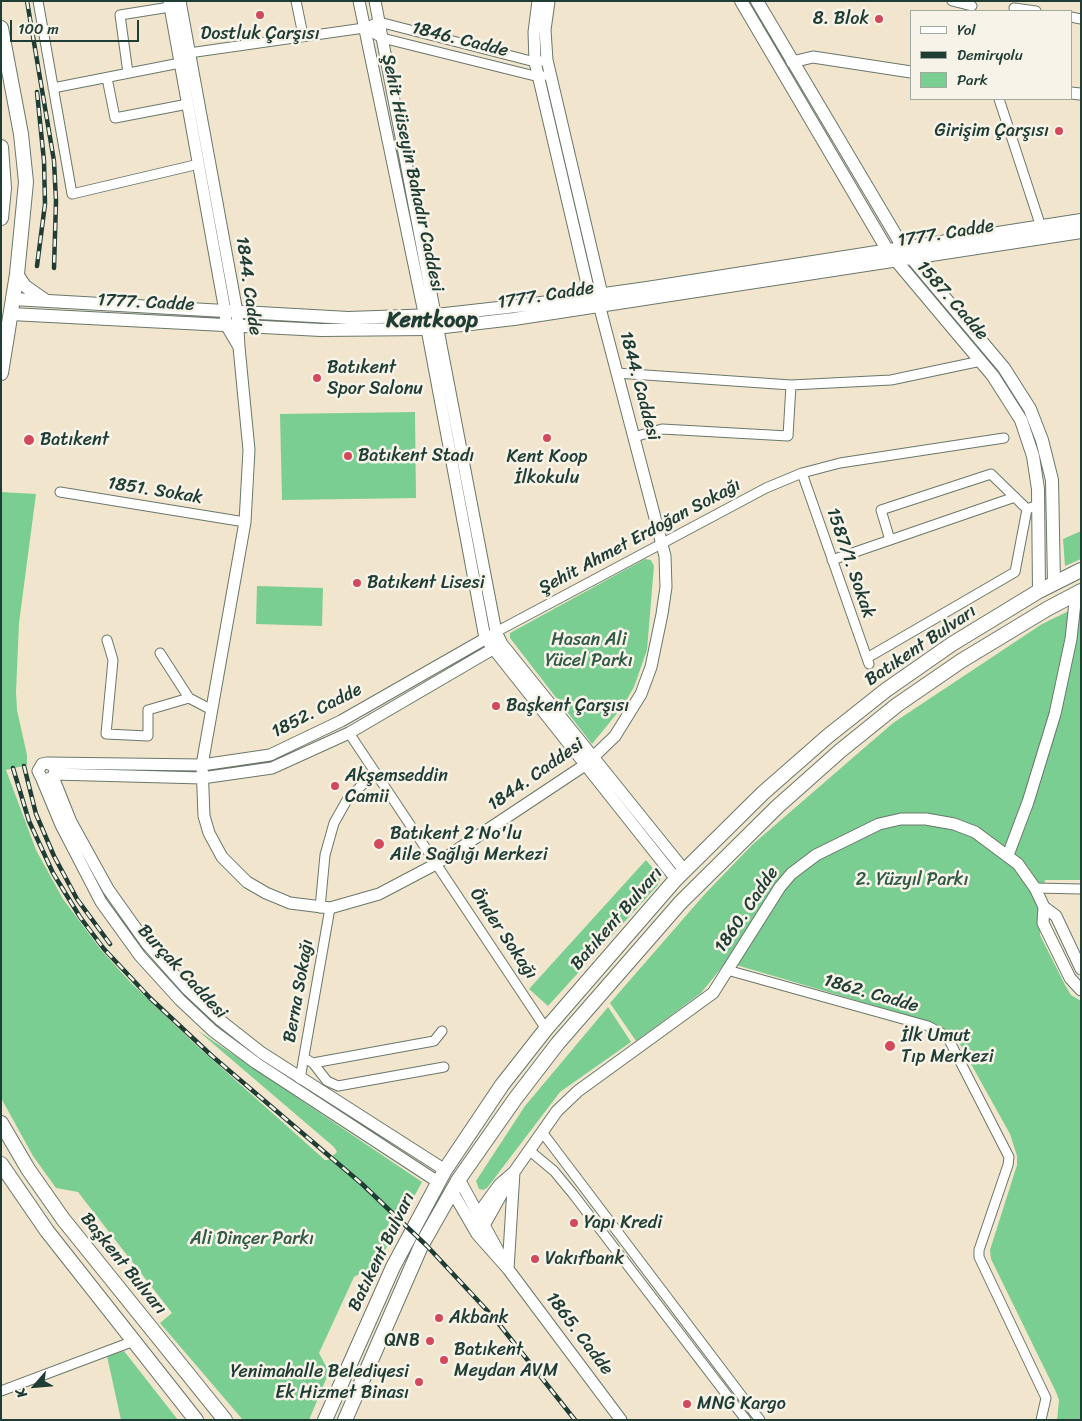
<!DOCTYPE html>
<meta charset="utf-8">
<style>
body{margin:0}
#map{position:relative;width:1082px;height:1421px;overflow:hidden;background:#f2e5cd;font-family:Sriracha,sans-serif}
canvas{display:block}
.frame{position:absolute;inset:0;border:2px solid #1f3d34;pointer-events:none}
.legend{position:absolute;left:910px;top:10px;width:162px;height:90px;box-sizing:border-box;background:#f7f3e8;border:1px solid #a1aaa0;margin:0;padding:6px 9px;list-style:none;font-size:15px;color:#1f3d34}
.legend li{display:flex;align-items:center;gap:10px;height:25px}
.legend b{width:25px;border:1px solid #a1aaa0}
.north{position:absolute;left:10px;top:1361px;width:50px;height:50px;-webkit-text-stroke:4px #f7f3e8;paint-order:stroke;rotate:243deg;font-size:14px;font-weight:700;line-height:20px;text-align:center;color:#1f3d34}
.north::after{content:'';display:block;margin:auto;width:18px;height:22px;background:#1f3d34;clip-path:polygon(50% 0,100% 100%,50% 72%,0 100%)}
.scale{position:absolute;left:10px;top:20px;width:129px;height:22px;box-sizing:border-box;border:2px solid #1f3d34;border-top:0;padding-left:6px;font-size:15px;line-height:18px;white-space:nowrap;color:#1f3d34;-webkit-text-stroke:4px #f7f3e8;paint-order:stroke}
</style>
<div id="map">
<canvas width="1082" height="1421"></canvas>
<div class="frame"></div>
<ul class="legend">
<li><b style="height:6px;background:#fff"></b>Yol</li>
<li><b style="height:6px;background:#1f3d34"></b>Demiryolu</li>
<li><b style="height:14px;background:#7bce91"></b>Park</li>
</ul>
<div class="north">K</div>
<div class="scale">100 m</div>
</div>
<script>
const ctx = document.querySelector('canvas').getContext('2d');
ctx.lineJoin = 'round';
function fill(path, color) {
  ctx.fillStyle = color;
  ctx.fill(path, 'evenodd');
}
function toPath(rows) {
  const path = new Path2D();
  for (const r of rows) {
    path.moveTo(r[0], r[1]);
    for (let i = 2; i < r.length; i += 2) path.lineTo(r[i], r[i + 1]);
  }
  return path;
}
function strokePath(path, color, width, dash) {
  ctx.strokeStyle = color;
  ctx.lineWidth = width;
  ctx.lineCap = dash ? 'butt' : 'round';
  ctx.setLineDash(dash || []);
  ctx.stroke(path);
}
function write(font, color, halo, rows, align = 'center') {
  ctx.font = font + ' Sriracha,sans-serif';
  ctx.lineWidth = 5;
  ctx.setLineDash([]);
  ctx.textBaseline = 'middle';
  ctx.strokeStyle = halo;
  ctx.fillStyle = color;
  for (const [text, x, y, turn = 0] of rows) {
    ctx.save();
    ctx.translate(x, y);
    ctx.rotate((+turn || 0) * Math.PI / 180);
    ctx.textAlign = isNaN(turn) ? turn : align;
    if (halo) ctx.strokeText(text, 0, 0);
    ctx.fillText(text, 0, 0);
    ctx.restore();
  }
}
fill(toPath([
 [415,412,416,498,282,500,280,414],
 [1,492,36,494,19,623,16,692,17,710,27,755,27,765,6,770,36,850,63,899,101,950,132,984,197,1046,325,1160,328,1160,337,1152,334,1147,197,1030,422,1182,378,1263,354,1277,319,1353,329,1372,309,1420,243,1420,160,1323,172,1313,78,1192,56,1188,33,1156,1,1098],
 [1081,531,1081,559,1065,566,1063,539],
 [645,559,651,560,654,566,647,650,634,687,623,706,592,744,510,638,510,633],
 [257,586,323,588,322,626,256,624],
 [1081,605,1081,880,1045,880,1040,935,1065,985,1071,995,1081,1001,1081,1420,1057,1420,1059,1400,1056,1392,991,1259,990,1250,1017,1165,1017,1156,1010,1134,956,1037,930,1022,726,962,701,993,636,1041,610,1003,704,895,752,845,893,723,1042,624],
 [646,860,661,878,657,886,548,1006,529,989],
 [608,1007,631,1042,560,1092,487,1188,483,1190,479,1189,476,1181,525,1106],
 [124,1351,178,1420,121,1420,107,1356]
]), '#7bce91');
const minor = toPath([
 [38,1,72,194,199,164],
 [296,1,303,35],
 [952,1,972,6],
 [1014,8,1036,11],
 [1071,17,1081,19],
 [364,28,382,38,539,77,543,76],
 [189,53,364,28,379,22,535,62,547,60],
 [128,73,120,15,170,7],
 [107,78,115,118,188,104],
 [53,88,180,63],
 [999,99,1041,227],
 [617,373,791,385,891,380,981,361],
 [634,437,662,429,788,436,791,385],
 [802,473,869,664],
 [60,492,245,522],
 [890,540,881,510,991,474,1027,509],
 [832,560,1015,497],
 [496,632,766,488,802,473,840,463,1004,438],
 [107,640,113,660,106,734,148,736,148,710,189,698,212,710],
 [160,653,189,698],
 [867,658,1015,572,1027,509,1038,505],
 [349,733,546,1029],
 [1035,888,1081,889],
 [320,908,325,855,334,823,347,800,375,772],
 [727,970,928,1026,947,1036,1009,1157,1008,1165,979,1250,979,1257,1046,1398,1041,1420],
 [304,1058,313,1063,434,1041,442,1031],
 [313,1063,327,1081,338,1086,444,1067],
 [300,1079,330,908],
 [542,1132,760,1420],
 [530,1151,554,1171,573,1194,746,1420],
 [1,1391,134,1341]
]);
const tertiary = toPath([
 [169,1,225,311,226,325,239,347,237,312,180,1],
 [359,1,423,308,485,638,676,879],
 [375,1,496,632,502,644,685,871],
 [538,1,534,32,535,62,592,305],
 [549,1,545,30,547,60,604,303],
 [792,62,813,57,911,72],
 [1071,93,1080,94],
 [239,347,249,450,245,522,202,765,204,816,209,833,222,857,247,882,266,893,290,903,330,908,379,894,436,864,585,765,615,736,641,694,651,667,662,614,666,587,665,556,601,312],
 [47,763,53,766,55,771,53,777,45,780,41,777,38,771,42,764,47,763,202,765,270,755,341,721,490,636],
 [54,774,202,778,272,768,349,733,498,646],
 [41,777,61,825,101,902,140,956,180,1000,213,1031,256,1063,438,1182],
 [53,777,71,822,108,889,147,944,187,989,220,1020,262,1053,445,1170],
 [1008,855,1028,802,1055,714,1071,639,1076,593],
 [1081,969,1056,916,1044,907,1043,923,1070,978,1081,990],
 [452,1191,477,1234,508,1269,459,1179],
 [475,1218,499,1185,514,1172,482,1229],
 [621,1420,508,1269,514,1172,557,1111,578,1091,713,993,780,887,791,874,816,855,879,824,901,819,926,819,954,824,975,832,1018,864,1035,888,1044,907]
]);
const secondary = toPath([
 [741,1,888,251,993,376,1021,420,1033,456,1038,489,1039,591],
 [757,1,904,249,1004,368,1030,409,1042,440,1052,480,1054,583],
 [17,274,25,286,45,300],
 [13,299,348,318,436,315,534,304,647,288,1081,220],
 [11,314,321,330,427,329,514,319,1081,232]
]);
const primary = toPath([
 [1,28,21,134,26,182,17,274,1,373],
 [1,147,4,188,1,218],
 [1,1123,28,1169,63,1219,225,1420],
 [1,1164,47,1231,196,1420],
 [325,1420,393,1267,445,1170,502,1085,546,1029,676,879,763,793,828,736,886,690,952,644,1039,591,1081,570],
 [345,1420,421,1246,459,1179,515,1099,558,1043,680,903,777,807,840,751,897,705,961,661,1047,609,1081,591]
]);
strokePath(minor, '#69786a', 11);
strokePath(tertiary, '#69786a', 13);
strokePath(secondary, '#69786a', 14);
strokePath(primary, '#69786a', 16);
strokePath(minor, '#fff', 9);
strokePath(tertiary, '#fff', 11);
strokePath(secondary, '#fff', 12);
strokePath(primary, '#fff', 14);
const rail = toPath([
 [27,1,54,161,56,201,54,268],
 [37,92,44,161,45,204,37,266],
 [24,766,36,814,54,856,77,899,110,944],
 [13,768,29,821,53,873,80,917,104,949,150,998,212,1056,362,1184,427,1246,495,1319,575,1420]
]);
strokePath(rail, '#1f3d34', 4.5);
strokePath(rail, '#f7f3e8', 2.5, [8]);
for (const [x, y, r, color] of [
 [260,15,5,"#d1495b"],
 [879,19,5,"#d1495b"],
 [1059,131,5,"#d1495b"],
 [317,378,5,"#d1495b"],
 [547,438,5,"#d1495b"],
 [29,440,6,"#d1495b"],
 [348,456,5,"#d1495b"],
 [357,583,5,"#d1495b"],
 [496,706,5,"#d1495b"],
 [335,786,5,"#d1495b"],
 [379,844,6,"#d1495b"],
 [890,1046,6,"#d1495b"],
 [574,1223,5,"#d1495b"],
 [535,1259,5,"#d1495b"],
 [439,1318,5,"#d1495b"],
 [430,1341,5,"#d1495b"],
 [444,1360,5,"#d1495b"],
 [419,1382,5,"#d1495b"],
 [687,1404,5,"#d1495b"]
]) {
  const dot = new Path2D();
  dot.arc(x, y, r, 0, 2 * Math.PI);
  ctx.fillStyle = color;
  ctx.fill(dot);
  strokePath(dot, '#f7f3e8', 2);
}
write('18px', '#1f3d34', '#f7f3e8', [
 ["8. Blok",869,19,"right"],
 ["Dostluk Çarşısı",260,34,"center"],
 ["Girişim Çarşısı",1049,131,"right"],
 ["Batıkent",327,368],
 ["Spor Salonu",327,389],
 ["Batıkent",40,440],
 ["Batıkent Stadı",358,456],
 ["Kent Koop",547,457,"center"],
 ["İlkokulu",547,478,"center"],
 ["Batıkent Lisesi",367,583],
 ["Başkent Çarşısı",506,706],
 ["Akşemseddin",345,776],
 ["Camii",345,797],
 ["Batıkent 2 No'lu",390,834],
 ["Aile Sağlığı Merkezi",390,855],
 ["İlk Umut",901,1036],
 ["Tıp Merkezi",901,1057],
 ["Yapı Kredi",584,1223],
 ["Vakıfbank",545,1259],
 ["Akbank",449,1318],
 ["QNB",420,1341,"right"],
 ["Batıkent",454,1350],
 ["Meydan AVM",454,1371],
 ["Yenimahalle Belediyesi",409,1372,"right"],
 ["Ek Hizmet Binası",409,1393,"right"],
 ["MNG Kargo",697,1404]
], 'left');
write('18px', '#1f3d34', '#f7f3e8', [
 ["1846. Cadde",460,40,14],
 ["Şehit Hüseyin Bahadır Caddesi",412,173,78],
 ["1777. Cadde",946,234,-9],
 ["1844. Cadde",248,286,82],
 ["1777. Cadde",546,296,-9],
 ["1587. Cadde",952,301,49],
 ["1777. Cadde",146,303,3],
 ["1844. Caddesi",639,386,75],
 ["1851. Sokak",155,491,9],
 ["Şehit Ahmet Erdoğan Sokağı",640,537,-28],
 ["1587/1. Sokak",850,563,71],
 ["Batıkent Bulvarı",921,646,-34],
 ["1852. Cadde",317,711,-27],
 ["1844. Caddesi",536,775,-35],
 ["1860. Cadde",747,910,-56],
 ["Batıkent Bulvarı",617,919,-49],
 ["Önder Sokağı",503,934,56],
 ["Burçak Caddesi",182,972,47],
 ["Berna Sokağı",299,991,-80],
 ["1862. Cadde",871,994,16],
 ["Batıkent Bulvarı",382,1252,-64],
 ["Başkent Bulvarı",123,1264,51],
 ["1865. Cadde",579,1334,53]
]);
write('18px', '#315a47', '#f7f3e8', [
 ["Hasan Ali",589,640],
 ["Yücel Parkı",589,661],
 ["2. Yüzyıl Parkı",912,880],
 ["Ali Dinçer Parkı",252,1239]
]);
write('bold 22px', '#1f3d34', '#f7f3e8', [
 ["Kentkoop",432,321]
]);
</script>
